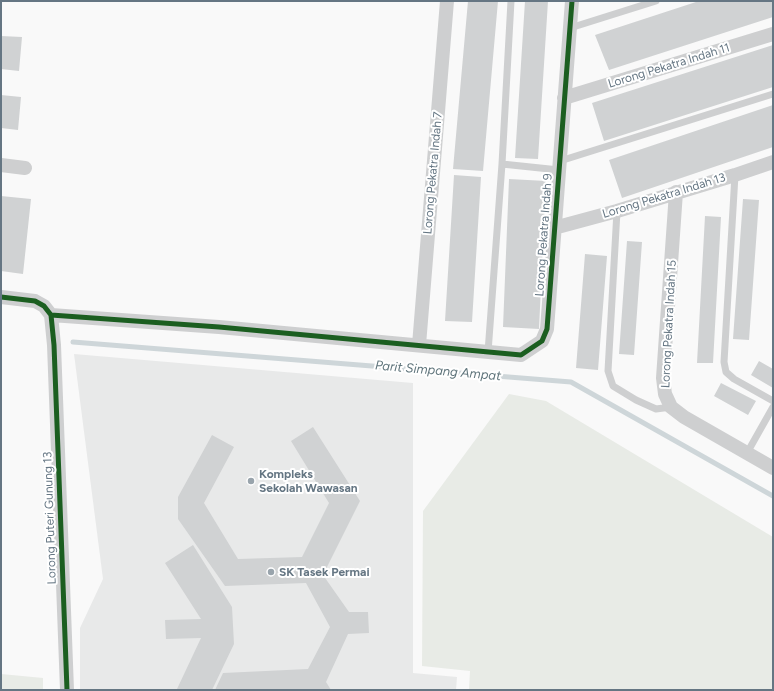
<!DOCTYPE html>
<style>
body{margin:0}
#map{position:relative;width:774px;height:691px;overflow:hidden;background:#f9f9f9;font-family:Figtree,sans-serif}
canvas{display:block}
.frame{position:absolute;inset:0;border:2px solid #657683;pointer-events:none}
</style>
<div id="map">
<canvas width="774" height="691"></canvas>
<div class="frame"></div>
</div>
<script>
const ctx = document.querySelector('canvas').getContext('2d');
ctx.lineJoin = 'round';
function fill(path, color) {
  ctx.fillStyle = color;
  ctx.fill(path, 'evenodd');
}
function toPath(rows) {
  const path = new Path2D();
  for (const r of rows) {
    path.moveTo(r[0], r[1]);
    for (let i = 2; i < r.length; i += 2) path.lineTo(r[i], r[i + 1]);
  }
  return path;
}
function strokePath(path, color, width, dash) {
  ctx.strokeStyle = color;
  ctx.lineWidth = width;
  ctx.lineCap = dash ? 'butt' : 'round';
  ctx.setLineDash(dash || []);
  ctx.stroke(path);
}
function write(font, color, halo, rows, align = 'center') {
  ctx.font = font + ' Figtree,sans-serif';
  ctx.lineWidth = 4;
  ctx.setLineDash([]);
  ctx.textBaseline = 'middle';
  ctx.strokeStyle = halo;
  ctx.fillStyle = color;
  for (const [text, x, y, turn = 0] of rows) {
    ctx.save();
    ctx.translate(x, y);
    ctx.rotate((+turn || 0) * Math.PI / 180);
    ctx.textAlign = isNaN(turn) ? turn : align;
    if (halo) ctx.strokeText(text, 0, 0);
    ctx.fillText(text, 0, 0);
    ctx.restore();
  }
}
fill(toPath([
 [74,354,413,383,413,673,457,677,456,690,80,690,80,628,103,579]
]), '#e8e9e9');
fill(toPath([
 [509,394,546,401,773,537,773,690,469,690,470,671,422,666,423,511],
 [1,674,43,678,43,690,1,690]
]), '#e8ebe6');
strokePath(toPath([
 [73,342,571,382,773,496]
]), '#ced6d9', 5);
fill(toPath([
 [468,1,498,1,483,171,453,169],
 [525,1,548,1,538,159,515,158],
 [699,1,773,1,773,17,609,70,595,35],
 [1,36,22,37,19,71,1,69],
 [773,45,773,87,604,141,592,103],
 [1,95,21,97,18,130,1,128],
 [773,105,773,147,622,198,609,160],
 [454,175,481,177,472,322,445,321],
 [509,179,546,181,539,329,503,327],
 [1,196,31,199,23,274,1,271],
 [743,199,759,200,749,340,733,339],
 [705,216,721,217,713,363,697,363],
 [627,241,642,242,634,355,619,354],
 [585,254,607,256,598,370,576,368],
 [759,361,773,369,773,388,751,375],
 [721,383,756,401,748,415,714,396],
 [313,427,360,501,323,575,349,612,368,612,369,633,348,634,326,682,331,690,215,690,223,673,308,669,330,627,306,583,225,586,178,519,178,497,212,435,234,447,204,503,238,559,302,557,329,503,291,441],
 [193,545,232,607,234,644,212,690,177,689,201,638,166,639,165,620,201,619,165,563]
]), '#d0d2d3');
strokePath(toPath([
 [570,28,656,1],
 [560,161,773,94],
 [502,164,559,170],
 [735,175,724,362,726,372,734,379,773,401],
 [617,211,608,371,613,386,636,400,656,409,671,407],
 [488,352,502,164,511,1],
 [747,453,773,407]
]), '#cecfd0', 7);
strokePath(toPath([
 [564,98,773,34],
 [1,165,25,168],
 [676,192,663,378,665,394,671,407,684,417,773,468],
 [554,228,617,211,735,175,773,162],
 [1,297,35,301,44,306,51,315,54,345,67,690],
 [51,315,219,327,521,355,542,341,547,329,572,1],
 [419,345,447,1]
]), '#cecfd0', 14);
strokePath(toPath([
 [1,297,35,301,44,306,51,315,54,345,67,690],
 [51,315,219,327,521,355,542,341,547,329,572,1]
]), '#1b5e20', 5);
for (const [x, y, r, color] of [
 [251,481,4,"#99a4ac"],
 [271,572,4,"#99a4ac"]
]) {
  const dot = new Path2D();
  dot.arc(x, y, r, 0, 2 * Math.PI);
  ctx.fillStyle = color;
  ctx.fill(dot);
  strokePath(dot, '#fff', 1.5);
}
write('12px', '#657683', '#fff', [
 ["Lorong Pekatra Indah 11",669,66,-17],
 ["Lorong Pekatra Indah 7",433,173,-85],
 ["Lorong Pekatra Indah 13",664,196,-17],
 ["Lorong Pekatra Indah 9",544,235,-86],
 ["Lorong Pekatra Indah 15",669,324,-87],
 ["Lorong Puteri Gunung 13",50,518,-92]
]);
write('bold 12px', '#657683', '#fff', [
 ["Kompleks",259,474],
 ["Sekolah Wawasan",259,488],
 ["SK Tasek Permai",279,572]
], 'left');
write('italic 13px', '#60757c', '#fff', [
 ["Parit Simpang Ampat",438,371,5]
]);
</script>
